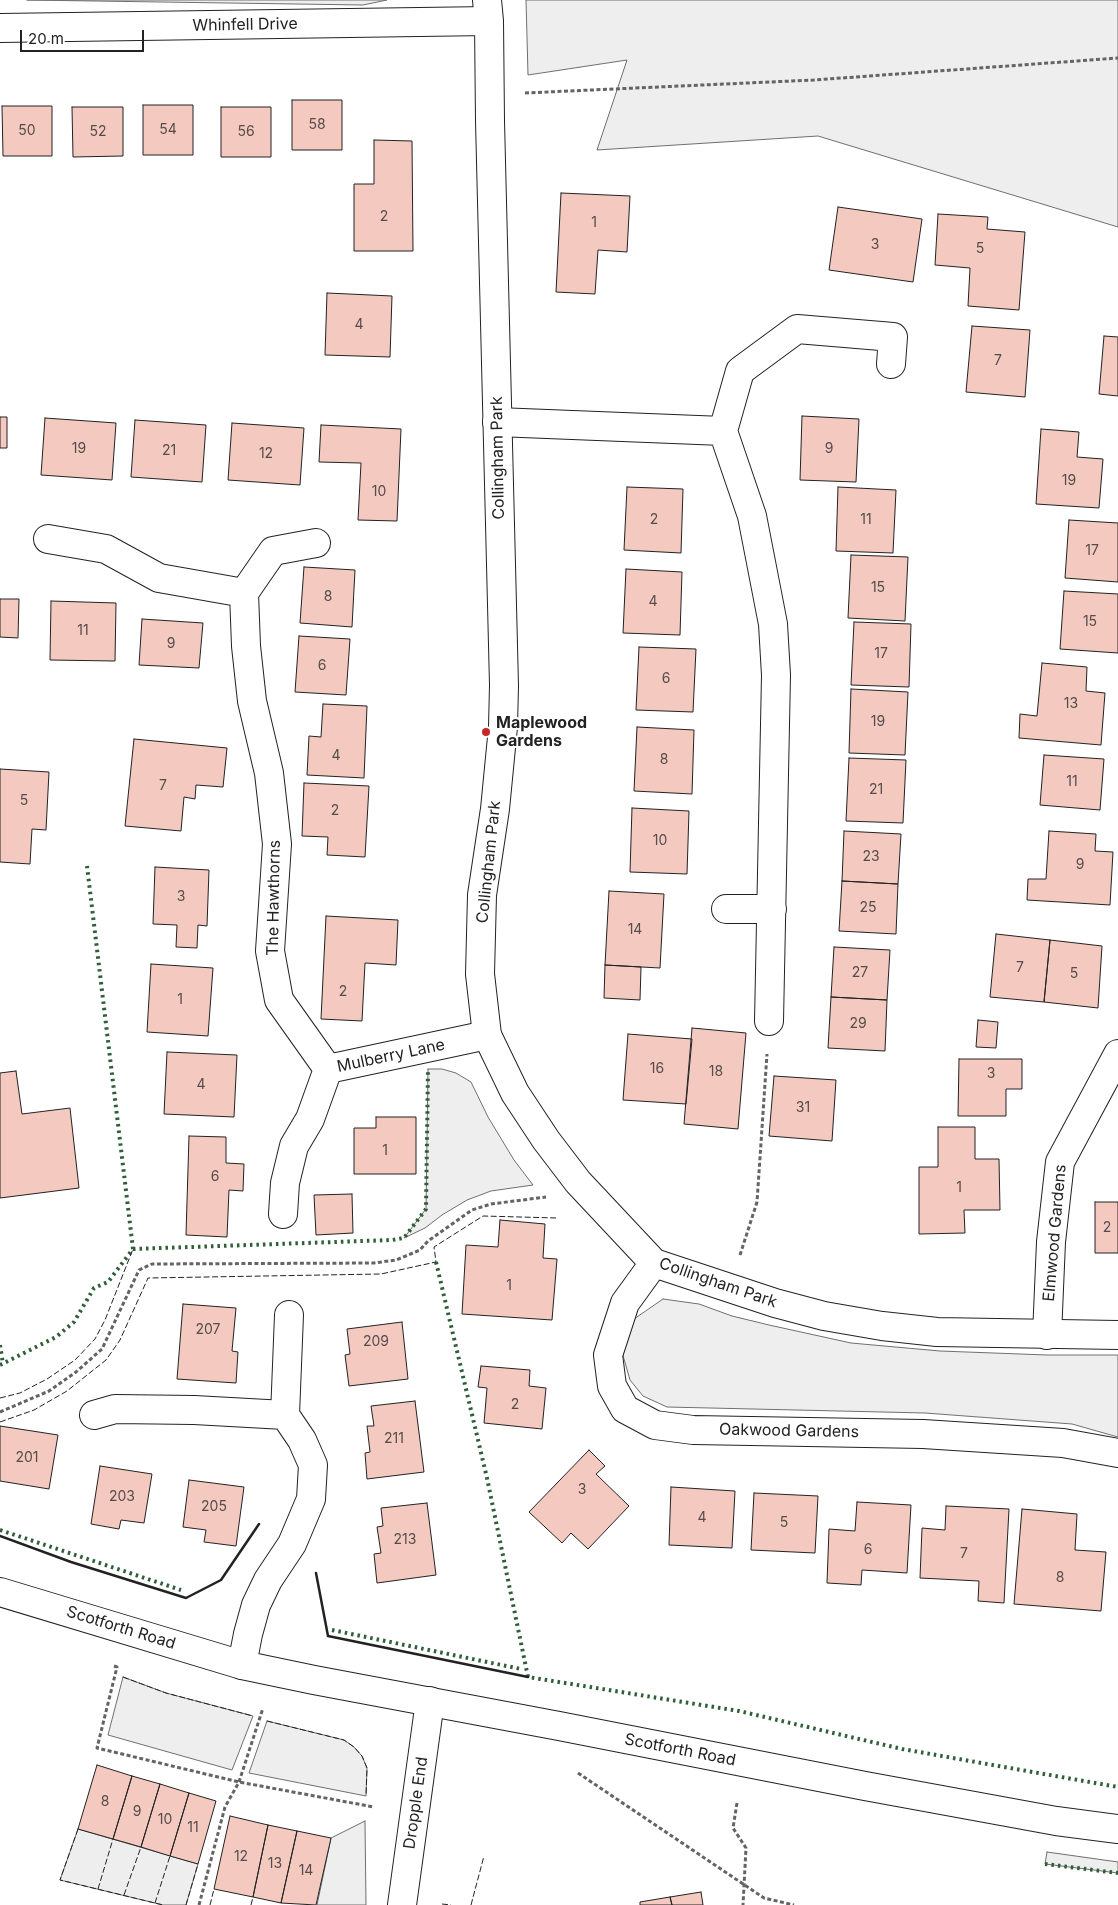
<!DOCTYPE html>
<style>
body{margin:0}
#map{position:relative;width:1118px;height:1905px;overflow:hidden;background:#fff;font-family:Inter,sans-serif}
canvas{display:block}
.scale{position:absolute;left:20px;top:30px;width:124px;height:22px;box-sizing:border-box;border:2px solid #222;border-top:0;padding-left:6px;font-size:15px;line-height:18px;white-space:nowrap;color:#222;-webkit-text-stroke:4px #fff;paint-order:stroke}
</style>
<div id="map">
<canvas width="1118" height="1905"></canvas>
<div class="scale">20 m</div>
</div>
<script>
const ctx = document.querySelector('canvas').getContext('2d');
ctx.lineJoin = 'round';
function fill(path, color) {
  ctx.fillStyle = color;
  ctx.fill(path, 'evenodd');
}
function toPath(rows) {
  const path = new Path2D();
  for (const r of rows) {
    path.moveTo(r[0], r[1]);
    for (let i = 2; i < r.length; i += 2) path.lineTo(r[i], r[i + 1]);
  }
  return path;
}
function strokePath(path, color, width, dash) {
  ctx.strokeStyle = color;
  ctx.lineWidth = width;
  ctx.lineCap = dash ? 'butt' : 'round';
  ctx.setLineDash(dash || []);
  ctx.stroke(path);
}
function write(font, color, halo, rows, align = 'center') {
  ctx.font = font + ' Inter,sans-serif';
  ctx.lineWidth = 4;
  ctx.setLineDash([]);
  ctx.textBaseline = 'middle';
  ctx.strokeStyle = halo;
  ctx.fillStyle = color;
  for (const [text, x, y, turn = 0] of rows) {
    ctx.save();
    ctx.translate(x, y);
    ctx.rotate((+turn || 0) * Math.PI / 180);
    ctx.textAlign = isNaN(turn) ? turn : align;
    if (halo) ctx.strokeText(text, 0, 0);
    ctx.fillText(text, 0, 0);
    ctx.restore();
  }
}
const green = toPath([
 [27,0,387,0,363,5,27,0],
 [526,0,1118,0,1118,227,818,136,597,150,627,60,528,75,526,0],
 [428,1069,442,1069,456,1073,471,1082,488,1117,514,1160,533,1185,491,1191,467,1200,442,1215,425,1228,404,1238,426,1209,428,1069],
 [663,1299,699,1304,732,1316,769,1325,851,1343,940,1351,1047,1355,1118,1355,1118,1437,1072,1424,925,1413,667,1407,643,1396,630,1380,622,1352,634,1319,663,1299],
 [123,1677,166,1693,253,1716,232,1770,108,1735,123,1677],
 [267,1721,344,1740,354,1747,362,1756,367,1768,366,1796,249,1773,267,1721],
 [365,1821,366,1905,317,1905,331,1838,365,1821],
 [78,1829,198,1864,186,1905,163,1905,60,1880,78,1829],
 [1047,1852,1118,1862,1118,1873,1045,1864,1047,1852]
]);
fill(green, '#eee');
strokePath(green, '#6f6f6f', 1);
const building = toPath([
 [292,100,342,100,342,150,292,150,292,100],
 [143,105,193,105,193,155,143,155,143,105],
 [2,106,52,106,52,156,3,156,2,106],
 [72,107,123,107,123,156,73,157,72,107],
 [221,107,271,107,271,157,221,157,221,107],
 [374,140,412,141,413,251,354,251,354,184,374,184,374,140],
 [561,193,630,196,627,252,598,250,595,294,556,292,561,193],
 [838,207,922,219,913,282,829,270,838,207],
 [938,214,988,217,987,229,1025,232,1019,310,968,306,970,268,935,265,938,214],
 [327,293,392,296,390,357,325,355,327,293],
 [972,326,1030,330,1025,397,966,392,972,326],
 [1104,336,1118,337,1118,396,1099,394,1104,336],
 [802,416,859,419,856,482,800,480,802,416],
 [0,417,7,417,7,448,0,448,0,417],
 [45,418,116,423,112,480,41,475,45,418],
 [135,420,206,425,202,482,131,477,135,420],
 [232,423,304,428,300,485,228,480,232,423],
 [321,425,401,429,397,521,358,520,361,463,319,462,321,425],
 [1041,429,1079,432,1077,457,1103,459,1099,508,1036,504,1041,429],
 [627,487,683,489,681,553,624,550,627,487],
 [838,487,896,490,893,553,836,551,838,487],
 [1069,520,1118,523,1118,582,1065,578,1069,520],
 [851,555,908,557,905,621,848,618,851,555],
 [304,567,355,570,352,627,300,623,304,567],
 [626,569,682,572,680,635,623,633,626,569],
 [1064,591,1118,594,1118,653,1060,649,1064,591],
 [0,599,19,599,18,638,0,637,0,599],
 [51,601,116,603,115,661,50,660,51,601],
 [142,619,203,623,199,668,139,665,142,619],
 [854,622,911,624,909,687,851,685,854,622],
 [299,636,350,639,346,695,295,692,299,636],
 [639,647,696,649,693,712,636,710,639,647],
 [1042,663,1087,667,1086,691,1105,693,1101,745,1019,738,1020,714,1037,716,1042,663],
 [851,689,908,692,905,755,849,753,851,689],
 [323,704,367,706,364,778,307,775,309,736,321,737,323,704],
 [637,727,694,730,692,794,634,791,637,727],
 [134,739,227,748,223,787,196,785,195,799,184,797,181,831,125,826,134,739],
 [1044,755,1104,759,1100,810,1040,805,1044,755],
 [849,758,906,760,903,823,846,821,849,758],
 [0,769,49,772,46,830,32,829,30,864,0,862,0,769],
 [304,783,369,786,365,857,327,855,328,837,302,836,304,783],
 [632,808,689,811,687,874,630,872,632,808],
 [844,831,901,834,898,884,842,881,844,831],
 [1049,831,1096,834,1095,851,1113,852,1110,905,1027,900,1028,879,1046,879,1049,831],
 [155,867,209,870,207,926,198,925,197,948,176,947,177,925,153,924,155,867],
 [842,881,898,884,896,934,839,931,842,881],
 [609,891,664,894,660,968,605,965,609,891],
 [326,916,398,920,396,965,365,963,362,1021,321,1019,326,916],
 [996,934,1050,940,1044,1002,990,997,996,934],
 [1050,940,1102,946,1098,1008,1044,1002,1050,940],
 [834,947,890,950,887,1000,831,997,834,947],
 [151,964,213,968,208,1036,147,1032,151,964],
 [605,965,641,967,640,1000,604,998,605,965],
 [831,997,887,1000,885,1051,828,1048,831,997],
 [978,1020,998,1022,996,1048,976,1047,978,1020],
 [692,1028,746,1033,738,1129,684,1124,692,1028],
 [628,1034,692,1039,686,1104,623,1100,628,1034],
 [167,1052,237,1055,234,1117,164,1114,167,1052],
 [959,1059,1022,1059,1022,1089,1006,1089,1006,1116,958,1116,959,1059],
 [16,1071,22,1114,70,1108,79,1188,0,1198,0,1073,16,1071],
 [774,1076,836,1080,832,1141,769,1136,774,1076],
 [376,1117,416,1117,416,1174,354,1174,354,1128,376,1128,376,1117],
 [938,1127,975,1127,975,1159,999,1159,1000,1210,964,1210,965,1233,919,1234,919,1167,938,1167,938,1127],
 [189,1136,226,1137,226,1163,244,1164,243,1191,229,1190,227,1237,186,1235,189,1136],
 [352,1194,353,1233,316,1235,314,1195,352,1194],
 [1095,1202,1118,1202,1118,1253,1095,1253,1095,1202],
 [500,1220,545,1224,543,1258,557,1259,552,1320,462,1314,466,1245,498,1247,500,1220],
 [183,1304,236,1308,232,1351,238,1352,236,1383,177,1379,183,1304],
 [402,1322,408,1379,349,1386,345,1355,350,1354,347,1329,402,1322],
 [481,1366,530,1370,529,1386,546,1388,542,1429,484,1423,487,1388,478,1387,481,1366],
 [415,1401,424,1472,367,1479,365,1453,370,1452,367,1426,374,1426,371,1406,415,1401],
 [0,1426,58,1435,49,1489,0,1481,0,1426],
 [589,1450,605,1466,596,1474,629,1506,588,1549,571,1533,562,1543,529,1512,589,1450],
 [100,1466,152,1474,144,1523,121,1520,119,1529,91,1524,100,1466],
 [189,1480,244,1487,236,1546,204,1542,206,1530,183,1527,189,1480],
 [671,1487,735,1491,732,1548,669,1545,671,1487],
 [754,1493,818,1496,815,1553,751,1550,754,1493],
 [857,1502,911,1505,907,1573,862,1570,861,1585,827,1583,829,1529,855,1531,857,1502],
 [427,1503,436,1575,377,1583,374,1554,381,1553,377,1527,383,1526,381,1508,427,1503],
 [946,1506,1009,1509,1004,1603,978,1601,979,1581,920,1578,922,1528,945,1530,946,1506],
 [1022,1509,1077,1514,1075,1550,1106,1552,1101,1611,1014,1604,1022,1509],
 [97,1765,132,1776,113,1839,78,1829,97,1765],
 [132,1776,160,1784,141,1847,113,1839,132,1776],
 [160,1784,189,1793,170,1856,141,1847,160,1784],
 [189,1793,216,1801,198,1864,170,1856,189,1793],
 [230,1816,268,1825,253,1897,214,1889,230,1816],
 [268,1825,297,1831,281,1903,253,1897,268,1825],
 [297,1831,331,1838,316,1905,281,1903,297,1831],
 [701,1892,703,1905,672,1905,670,1897,701,1892],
 [670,1897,672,1905,640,1905,640,1902,670,1897]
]);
fill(building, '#f3c9c0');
strokePath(building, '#222', 1);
const street = toPath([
 [497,422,723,431,752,516,773,624,776,675,769,1021],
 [723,431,740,371,797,329,893,337,891,364],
 [48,539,106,549,159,578,244,593,246,646,252,701,269,773,277,844,270,951,279,1000,328,1069],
 [244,593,273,551,316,543],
 [726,909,772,909],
 [283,1214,285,1183,294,1146,310,1119,328,1069,487,1035],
 [654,1263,625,1303,608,1355,612,1386,625,1409,655,1425,693,1430,923,1434,1063,1443,1118,1453],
 [1047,1335,1051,1242,1060,1162,1118,1054],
 [94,1415,115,1409,194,1410,285,1415],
 [242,1665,248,1634,256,1605,268,1580,292,1544,311,1499,313,1465,302,1440,285,1415,289,1315],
 [402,1905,430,1701]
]);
const secondary = toPath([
 [487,0,489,21,490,121,504,685,503,727,495,809,482,895,480,974,487,1035,515,1093,546,1140,578,1182,654,1263,775,1303,824,1316,882,1326,937,1332,1118,1335],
 [0,28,489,21]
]);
const primary = toPath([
 [0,1592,242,1665,314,1680,559,1726,865,1786,1056,1821,1118,1829]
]);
strokePath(street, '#222', 30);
strokePath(secondary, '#222', 30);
strokePath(primary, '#222', 30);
strokePath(toPath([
 [525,93,814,80,1118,58],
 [740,1255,757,1202,767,1054],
 [0,1412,49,1391,76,1372,102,1349,139,1270,152,1264,374,1263,396,1260,420,1250,428,1241,472,1210,491,1204,546,1197],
 [114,1666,117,1667,97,1748,239,1782,374,1807],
 [578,1773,764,1898,794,1905],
 [737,1803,733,1828,746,1848,743,1905],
 [199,1905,225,1807,239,1782,263,1708]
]), '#646464', 3, [4, 2.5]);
strokePath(street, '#fff', 28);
strokePath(secondary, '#fff', 28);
strokePath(primary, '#fff', 28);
strokePath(toPath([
 [133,1249,392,1240,404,1238,426,1209,428,1069],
 [436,1262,487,1478,528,1677,739,1711,902,1749,1118,1787],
 [0,1345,3,1364],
 [0,1365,56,1337,74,1322,94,1288,108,1282,133,1249,87,866],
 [0,1530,181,1590],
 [332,1630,521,1669],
 [1045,1864,1118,1873]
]), '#2f5e38', 4, [2.5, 4]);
strokePath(toPath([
 [0,1398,20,1393,47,1379,75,1360,95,1339,105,1320,133,1249],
 [0,1422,34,1410,67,1391,106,1360,120,1340,148,1278,381,1274,436,1262,434,1247,483,1216,557,1218],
 [123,1677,166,1693,253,1716],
 [267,1721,344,1740,354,1747,362,1756,367,1768,366,1796],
 [78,1829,60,1880,163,1905],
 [98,1889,113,1839],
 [124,1895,141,1847],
 [155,1903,170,1856],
 [442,1904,451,1905],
 [186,1905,198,1864],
 [210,1905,214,1889],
 [251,1905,253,1897],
 [471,1905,484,1856]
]), '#222', 1, [6, 2.5]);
strokePath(toPath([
 [0,1536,71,1562,186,1598,221,1580,259,1524],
 [316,1573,328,1636,528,1677]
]), '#222', 2.5);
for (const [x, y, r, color] of [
 [486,732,5,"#c62828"]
]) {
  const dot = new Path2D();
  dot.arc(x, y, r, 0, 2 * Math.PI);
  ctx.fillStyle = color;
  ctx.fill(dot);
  strokePath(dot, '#fff', 2);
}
write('14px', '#564c4a', null, [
 ["58",317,125],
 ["54",168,130],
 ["50",27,131],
 ["52",98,132],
 ["56",246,132],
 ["2",384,217],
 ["1",594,223],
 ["3",875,245],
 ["5",980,249],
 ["4",359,325],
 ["7",998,361],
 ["19",79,449],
 ["9",829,449],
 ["21",169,451],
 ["12",266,454],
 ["19",1069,481],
 ["10",379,492],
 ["2",654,520],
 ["11",866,520],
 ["17",1092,551],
 ["15",878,588],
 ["8",328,597],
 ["4",653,602],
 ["15",1090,622],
 ["11",83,631],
 ["9",171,644],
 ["17",881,654],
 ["6",322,666],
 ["6",666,679],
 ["13",1071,704],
 ["19",878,722],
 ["4",336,756],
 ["8",664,760],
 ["11",1072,782],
 ["7",163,786],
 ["21",876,790],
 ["5",24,801],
 ["2",335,811],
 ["10",660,841],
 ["23",871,857],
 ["9",1080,865],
 ["3",181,897],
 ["25",868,908],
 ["14",635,930],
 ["7",1020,968],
 ["27",860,973],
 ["5",1074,974],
 ["2",343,992],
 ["1",180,1000],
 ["29",858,1024],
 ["16",657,1069],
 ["18",716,1072],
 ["3",991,1074],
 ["4",201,1085],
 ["31",803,1108],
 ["1",385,1151],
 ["6",215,1177],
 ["1",959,1188],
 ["2",1107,1228],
 ["1",509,1286],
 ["207",208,1330],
 ["209",376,1342],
 ["2",515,1405],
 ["211",394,1439],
 ["201",27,1458],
 ["3",582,1490],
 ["203",122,1497],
 ["205",214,1507],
 ["4",702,1518],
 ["5",784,1523],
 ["213",405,1540],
 ["6",868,1550],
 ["7",964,1554],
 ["8",1060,1578],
 ["8",105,1802],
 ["9",137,1812],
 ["10",165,1820],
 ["11",193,1828],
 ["12",241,1857],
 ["13",275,1864],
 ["14",306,1871]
]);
write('16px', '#222', '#fff', [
 ["Whinfell Drive",245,25,-1],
 ["Collingham Park",498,458,-91],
 ["Collingham Park",489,862,-84],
 ["The Hawthorns",274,898,-89],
 ["Mulberry Lane",391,1056,-12],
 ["Elmwood Gardens",1055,1233,-85],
 ["Collingham Park",718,1283,19],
 ["Oakwood Gardens",789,1431,1],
 ["Scotforth Road",121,1628,17],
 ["Scotforth Road",680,1750,11],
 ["Dropple End",416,1803,-82]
]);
write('bold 16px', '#222', '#fff', [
 ["Maplewood",496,723],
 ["Gardens",496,741]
], 'left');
</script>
